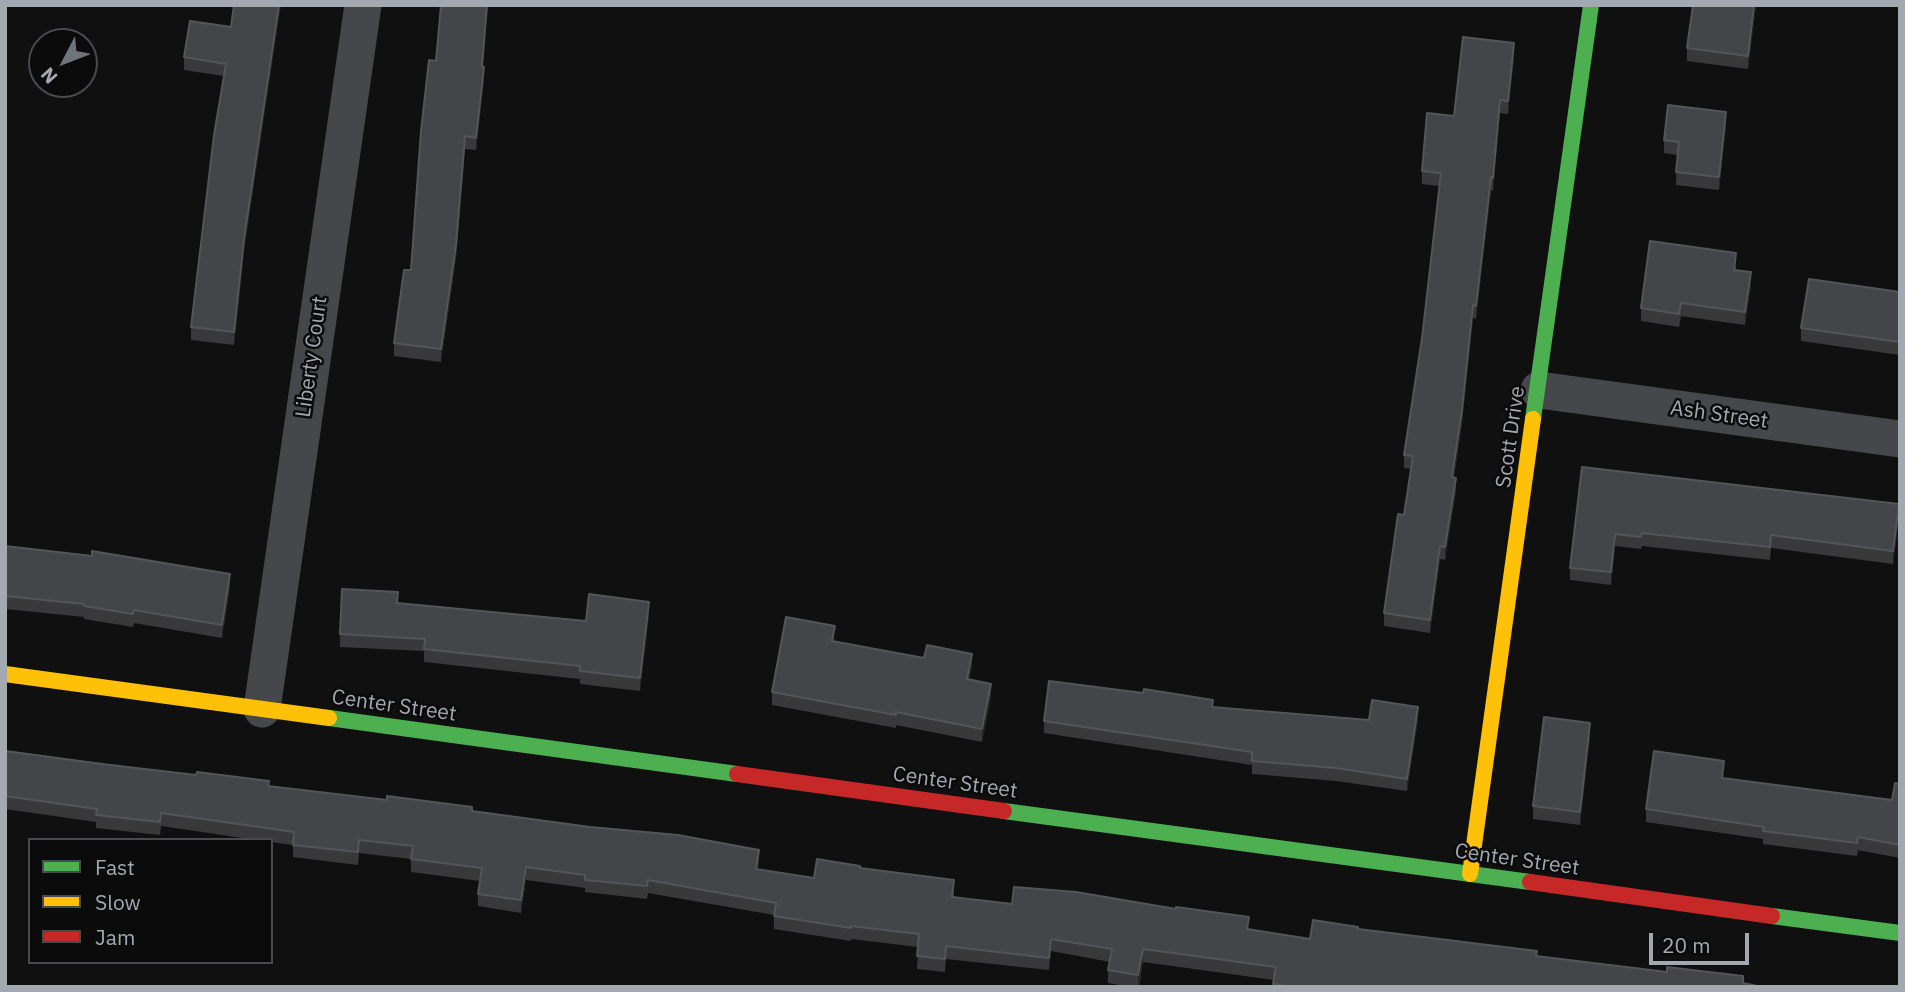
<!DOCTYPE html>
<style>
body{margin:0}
#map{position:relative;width:1905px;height:992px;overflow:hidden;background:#101011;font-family:"IBM Plex Sans",sans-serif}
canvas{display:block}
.frame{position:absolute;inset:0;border:7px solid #a3a8b1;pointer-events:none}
.legend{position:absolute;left:28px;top:838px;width:245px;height:126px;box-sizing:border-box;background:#0b0b0c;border:2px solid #484a4e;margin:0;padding:9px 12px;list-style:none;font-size:21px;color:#a3a8b1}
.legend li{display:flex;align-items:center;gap:14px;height:35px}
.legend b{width:35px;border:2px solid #484a4e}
.north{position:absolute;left:28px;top:28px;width:70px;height:70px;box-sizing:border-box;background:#0b0b0c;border:2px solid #484a4e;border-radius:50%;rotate:228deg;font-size:19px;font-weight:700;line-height:28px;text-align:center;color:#a3a8b1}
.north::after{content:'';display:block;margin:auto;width:24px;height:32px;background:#707379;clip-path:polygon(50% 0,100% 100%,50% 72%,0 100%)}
.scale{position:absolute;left:1649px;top:933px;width:100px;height:32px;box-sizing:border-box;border:4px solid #a3a8b1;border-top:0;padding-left:9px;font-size:21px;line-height:24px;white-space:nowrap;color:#a3a8b1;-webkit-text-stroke:5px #0b0b0c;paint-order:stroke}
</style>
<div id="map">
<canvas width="1905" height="992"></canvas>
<div class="frame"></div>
<ul class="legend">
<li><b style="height:9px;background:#4caf50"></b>Fast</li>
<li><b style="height:9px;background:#ffc107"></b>Slow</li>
<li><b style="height:9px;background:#c62828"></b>Jam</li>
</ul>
<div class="north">N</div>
<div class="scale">20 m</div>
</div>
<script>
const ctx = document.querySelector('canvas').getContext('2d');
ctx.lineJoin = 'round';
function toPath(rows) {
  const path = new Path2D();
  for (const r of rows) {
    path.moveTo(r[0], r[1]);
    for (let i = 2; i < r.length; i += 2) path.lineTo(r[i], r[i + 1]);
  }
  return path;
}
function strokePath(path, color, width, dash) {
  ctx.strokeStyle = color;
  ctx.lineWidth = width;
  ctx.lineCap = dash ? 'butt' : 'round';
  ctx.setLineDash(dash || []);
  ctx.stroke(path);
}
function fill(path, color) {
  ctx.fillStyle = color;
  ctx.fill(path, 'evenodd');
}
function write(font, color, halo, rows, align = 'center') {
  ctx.font = font + ' "IBM Plex Sans",sans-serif';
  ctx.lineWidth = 5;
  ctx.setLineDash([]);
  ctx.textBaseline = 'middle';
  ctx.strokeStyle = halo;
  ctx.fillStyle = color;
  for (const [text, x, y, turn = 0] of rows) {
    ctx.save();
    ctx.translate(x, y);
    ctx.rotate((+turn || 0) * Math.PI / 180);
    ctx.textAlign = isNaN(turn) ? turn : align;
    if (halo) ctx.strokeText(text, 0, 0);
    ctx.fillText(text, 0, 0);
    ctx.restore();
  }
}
strokePath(toPath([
 [1539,390,1900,439],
 [262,709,363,5]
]), '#45474a', 37);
strokePath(toPath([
 [1533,419,1591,5],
 [329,718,737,774],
 [1004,811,1530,882],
 [1772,916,1900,933]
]), '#4caf50', 16);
strokePath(toPath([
 [5,674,329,718],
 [1470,874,1533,419]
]), '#ffc107', 16);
strokePath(toPath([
 [737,774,1004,811],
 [1530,882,1772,916]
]), '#c62828', 16);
fill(toPath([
 [1693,5,1756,5,1748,69,1687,61,1687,48],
 [231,27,244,252,234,345,191,340,191,327,224,76,184,70,184,57],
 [1514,56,1508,114,1500,113,1493,191,1491,190,1476,319,1473,318,1462,423,1454,478,1456,491,1445,560,1440,559,1430,633,1384,626,1384,613,1404,515,1411,469,1404,468,1404,455,1422,338,1439,186,1422,184,1422,171,1454,116],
 [483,67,484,80,476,150,465,149,456,258,441,362,394,356,394,343,411,270],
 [1726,125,1719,190,1676,185,1677,155,1664,153,1664,140],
 [1736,266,1736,270,1751,285,1745,325,1681,316,1679,327,1641,321,1641,308],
 [1900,292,1900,355,1801,341,1801,328],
 [1582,467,1899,517,1893,564,1771,548,1770,560,1642,546,1641,549,1615,546,1611,585,1570,580,1570,568],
 [5,546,230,587,222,638,134,623,133,627,84,619,84,617,5,609],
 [398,603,586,621,649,615,640,691,580,684,580,679,424,662,424,651,340,647,340,634],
 [835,638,834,641,972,667,969,680,991,697,982,742,896,725,896,728,772,705,772,692],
 [1213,707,1369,720,1418,719,1407,791,1336,781,1252,774,1252,765,1044,733,1044,721],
 [1590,736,1580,825,1533,819,1533,806],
 [5,750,269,786,472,811,759,863,758,869,814,878,860,868,954,892,954,897,1249,930,1310,939,1358,929,1537,956,1762,987,1273,987,1274,980,1143,962,1139,987,1130,987,1108,983,1108,970,1110,962,1051,951,1049,970,946,959,945,972,917,969,918,947,851,939,851,941,774,929,774,915,648,893,647,899,585,892,585,888,526,880,521,913,478,906,478,894,480,881,411,872,411,859,359,853,358,865,293,857,293,845,271,842,271,840,256,840,161,826,160,835,96,828,96,822,5,809],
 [1724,774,1723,778,1892,800,1900,784,1900,858,1858,850,1857,856,1763,844,1763,839,1646,822,1646,809]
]), '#39393c');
fill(toPath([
 [279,5,281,5,244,252,234,345,234,332,244,239],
 [487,5,488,5,482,79,482,66],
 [1754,5,1756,5,1748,69,1748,56],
 [1514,43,1514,56,1508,114,1508,101],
 [484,67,484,80,476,150,476,138],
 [1500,100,1500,113,1493,191,1493,178],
 [1726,112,1726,125,1719,190,1719,177],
 [465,136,456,258,441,362,441,349],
 [1491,177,1491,190,1476,319,1476,306],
 [1751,272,1751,285,1745,325,1745,312],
 [1473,305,1473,318,1462,423,1452,490,1452,477],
 [1456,478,1456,491,1445,560,1445,547],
 [1899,504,1899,517,1893,564,1893,551],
 [1615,534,1615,546,1611,585,1611,572],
 [1440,546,1440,559,1430,633,1430,620],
 [230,574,230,587,222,638,222,625],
 [649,602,649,615,640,691,640,678],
 [972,654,972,667,967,692,967,679],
 [991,684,991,697,982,742,982,729],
 [1418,707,1418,719,1407,791,1407,779],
 [1590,723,1590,736,1580,825,1580,812],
 [759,850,759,863,756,882,756,869],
 [526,867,526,880,521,913,521,900],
 [1051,939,1051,951,1049,970,1049,958],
 [1143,949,1143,962,1138,987,1138,975]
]), '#242425');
const building = toPath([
 [234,5,279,5,244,239,234,332,191,327,214,135,226,64,184,57,190,21,231,27,234,5],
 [441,5,487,5,482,66,484,67,476,138,465,136,456,245,441,349,394,343,404,270,411,270,421,131,429,60,436,61,441,5],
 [1693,5,1754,5,1748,56,1687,48,1693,5],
 [1463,37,1514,43,1508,101,1500,100,1493,178,1491,177,1476,306,1473,305,1462,410,1452,477,1456,478,1445,547,1440,546,1430,620,1384,613,1398,514,1404,515,1413,456,1404,455,1422,338,1441,173,1422,171,1427,113,1454,116,1463,37],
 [1668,105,1726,112,1719,177,1676,172,1679,142,1664,140,1668,105],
 [1650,241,1736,253,1734,270,1751,272,1745,312,1681,303,1679,314,1641,308,1650,241],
 [1809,279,1900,292,1900,342,1801,328,1809,279],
 [1582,467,1899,504,1893,551,1771,535,1770,547,1642,533,1641,537,1615,534,1611,572,1570,568,1582,467],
 [5,546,92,556,92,551,230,574,222,625,134,610,133,614,84,606,84,604,5,596,5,546],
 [342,589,398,592,397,603,586,621,589,594,649,602,640,678,580,671,580,666,424,649,425,639,340,634,342,589],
 [786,617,835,626,832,641,924,658,927,645,972,654,967,679,991,684,982,729,896,712,896,715,772,692,786,617],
 [1049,681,1143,693,1144,689,1213,700,1212,707,1369,720,1372,700,1418,707,1407,779,1336,768,1252,761,1252,752,1044,721,1049,681],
 [1544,717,1590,723,1580,812,1533,806,1544,717],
 [5,751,102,764,196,775,197,772,269,781,268,786,387,800,387,796,472,807,472,811,590,827,678,835,759,850,756,869,814,878,817,859,860,866,860,868,954,880,952,897,1012,904,1014,887,1076,892,1176,909,1176,907,1249,917,1247,929,1310,939,1313,920,1358,927,1358,929,1537,951,1536,956,1667,972,1667,967,1743,976,1743,983,1762,987,1294,987,1273,984,1276,967,1143,949,1138,975,1108,970,1112,949,1051,939,1049,958,946,946,945,959,917,956,919,934,851,926,851,928,774,916,776,903,648,880,647,886,585,880,585,875,526,867,521,900,478,894,482,868,411,859,413,846,359,840,358,852,293,845,294,832,161,813,160,822,96,815,97,809,5,796,5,751],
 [1654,751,1724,761,1722,778,1892,800,1895,783,1900,784,1900,845,1858,837,1857,843,1763,831,1764,827,1646,809,1654,751]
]);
fill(building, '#444548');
strokePath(building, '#535559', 2);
write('21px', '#a3a8b1', '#0b0b0c', [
 ["Liberty Court",312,357,-82],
 ["Ash Street",1719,415,8],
 ["Scott Drive",1511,437,-82],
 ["Center Street",394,706,8],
 ["Center Street",955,783,8],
 ["Center Street",1517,860,8]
]);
</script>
